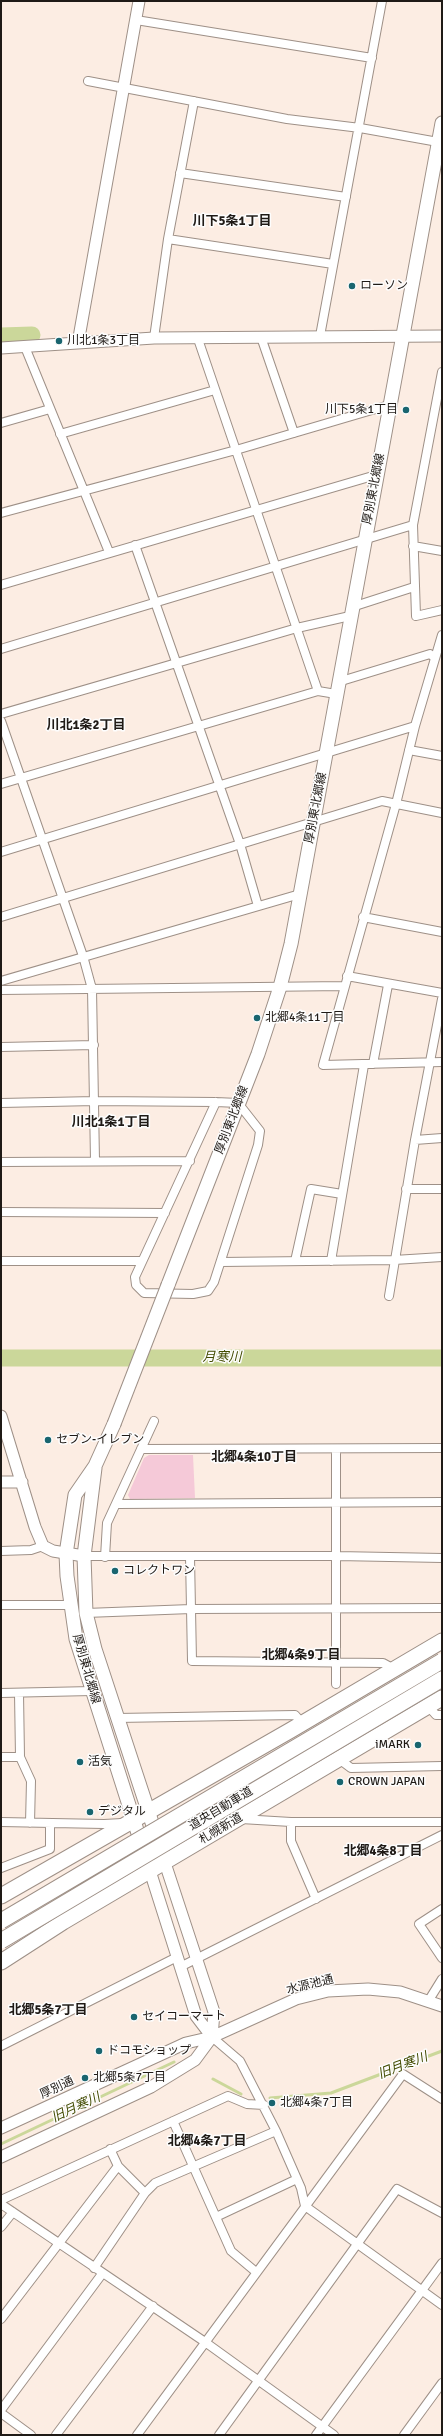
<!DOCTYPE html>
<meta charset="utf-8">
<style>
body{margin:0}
#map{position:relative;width:443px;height:2436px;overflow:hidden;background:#fcede3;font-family:Signika,sans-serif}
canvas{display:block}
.frame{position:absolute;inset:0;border:2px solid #1f1a16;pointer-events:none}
</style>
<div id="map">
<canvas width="443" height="2436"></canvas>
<div class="frame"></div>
</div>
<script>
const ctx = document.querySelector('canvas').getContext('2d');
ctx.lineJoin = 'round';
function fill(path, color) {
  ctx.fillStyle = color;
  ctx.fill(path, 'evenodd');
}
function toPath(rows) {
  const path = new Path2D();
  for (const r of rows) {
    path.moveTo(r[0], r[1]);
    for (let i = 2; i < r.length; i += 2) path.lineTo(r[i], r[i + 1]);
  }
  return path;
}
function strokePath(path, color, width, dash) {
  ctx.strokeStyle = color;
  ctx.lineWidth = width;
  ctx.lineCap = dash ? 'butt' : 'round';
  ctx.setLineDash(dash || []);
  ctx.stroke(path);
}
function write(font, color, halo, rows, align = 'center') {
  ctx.font = font + ' Signika,"Noto Sans JP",sans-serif';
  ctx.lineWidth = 3;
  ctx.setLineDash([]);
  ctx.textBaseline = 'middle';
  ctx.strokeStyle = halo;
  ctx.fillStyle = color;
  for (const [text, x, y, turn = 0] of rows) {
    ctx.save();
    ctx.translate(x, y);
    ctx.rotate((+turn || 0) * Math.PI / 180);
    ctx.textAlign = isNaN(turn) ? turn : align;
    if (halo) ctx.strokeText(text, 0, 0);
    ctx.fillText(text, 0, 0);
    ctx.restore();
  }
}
fill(toPath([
 [149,1455,193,1455,195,1498,130,1499,128,1495,144,1458]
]), '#f5c9d8');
strokePath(toPath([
 [213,2079,241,2094],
 [270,2098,331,2093,442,2051],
 [1,2144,174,2062]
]), '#cbd79a', 3);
strokePath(toPath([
 [1,336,32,335],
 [1,1358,442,1358]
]), '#cbd79a', 17);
const street = toPath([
 [136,20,372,58],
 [88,81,287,119,360,128,438,142],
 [180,173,346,197],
 [168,239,333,264],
 [320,336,382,1],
 [261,337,294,433],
 [154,338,168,239,194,101],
 [198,339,318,691,336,694],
 [25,347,109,552],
 [442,372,413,525,416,616,442,610],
 [1,423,50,409],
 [60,434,215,390],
 [1,513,236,450,389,405],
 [135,545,240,844,258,906],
 [413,546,442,551],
 [1,585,376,475],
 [352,607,414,587],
 [442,635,415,726,396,804,323,1065,442,1062],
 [1,649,413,525],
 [338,682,430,654,435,658],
 [1,714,297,628,350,616],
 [1,721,83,956,92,989,95,1161],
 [409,750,442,756],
 [1,784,318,691],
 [1,852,415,726],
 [1,917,382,801,442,813],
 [363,917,442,932],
 [347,976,442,993],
 [1,981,300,894],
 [1,990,344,986],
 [1,1047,94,1045],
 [373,1064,388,985],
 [1,1103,95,1101,216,1102,238,1103,260,1131,258,1145,214,1282,208,1291,193,1294,144,1293,136,1285,135,1277,216,1102],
 [415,1140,442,1138],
 [1,1162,190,1161],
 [406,1189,442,1189],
 [1,1212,165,1213],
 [1,1261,141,1261],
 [295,1261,311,1189,342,1194],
 [331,1261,364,1065],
 [221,1262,394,1260,442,1257],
 [389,1296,415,1140,442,999],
 [141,1449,442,1448],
 [117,1504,442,1502],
 [1,1551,31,1550,43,1546],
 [84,1556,337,1556,442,1558],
 [105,1557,107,1523,154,1421],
 [190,1557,192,1661,383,1663,394,1669],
 [1,1605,70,1605],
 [86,1613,191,1609,442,1608],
 [336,1684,336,1449],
 [1,1693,92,1691],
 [19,1693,20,1757,31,1781,30,1823],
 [428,1706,436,1715,442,1715],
 [117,1718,295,1715,302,1723],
 [1,1757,20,1757],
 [339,1759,351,1768,442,1766],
 [241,1819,291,1822,442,1822],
 [1,1822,104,1824,122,1823],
 [291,1822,291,1841,316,1899],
 [1,1868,50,1849,50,1823],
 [442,1909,419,1924,442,1958],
 [180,1967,442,1835],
 [429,2000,442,1979],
 [212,2037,240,2061,276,2131,301,2188,305,2206,442,2305],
 [1,2046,177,1957],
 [173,2121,231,2251,256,2272],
 [110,2149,118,2166,145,2193],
 [1,2200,228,2096,247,2104,264,2105],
 [1,2204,205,2342,334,2435],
 [216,2217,297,2179],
 [1,2227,13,2212],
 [94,2268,145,2193,155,2183,276,2131],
 [1,2319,118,2166],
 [1,2410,102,2274],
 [1,2413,31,2435],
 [56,2435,153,2306],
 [137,2435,403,2074,442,2099],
 [219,2435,397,2189,442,2213],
 [316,2435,442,2263],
 [404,2435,442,2383]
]);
const secondary = toPath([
 [78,343,139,1],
 [1,348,154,338,442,336],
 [1,1416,35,1527,43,1546,53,1551,84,1556],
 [1,1482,22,1482],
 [150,1871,196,2016,212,2037],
 [1,2128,186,2043,212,2037,296,1999,328,1991,368,1989,400,1992,442,2006],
 [1,2157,151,2087,195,2060,212,2037,214,2012,165,1863]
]);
const primary = toPath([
 [168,1285,258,1054,280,987,291,944,442,123],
 [114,1424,95,1466,75,1495,66,1554,67,1576,76,1639,150,1871],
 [95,1468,84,1556,86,1613,95,1649,163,1856]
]);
const highway = toPath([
 [1,1896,291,1730,442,1641],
 [1,1962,63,1922,442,1698]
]);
strokePath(street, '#9e9087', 10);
strokePath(secondary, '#9e9087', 13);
strokePath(primary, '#9e9087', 15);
strokePath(highway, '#9e9087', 17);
strokePath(street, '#fff', 8);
strokePath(secondary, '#fff', 11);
strokePath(primary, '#fff', 13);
strokePath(highway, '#fff', 15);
const primaryBridge = toPath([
 [114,1424,168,1285]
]);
const highwayBridge = toPath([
 [1,1921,442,1661],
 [1,1941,442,1679]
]);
strokePath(primaryBridge, '#9e9087', 15, []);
strokePath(highwayBridge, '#9e9087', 17, []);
strokePath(primaryBridge, '#fff', 13);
strokePath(highwayBridge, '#fff', 15);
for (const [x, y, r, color] of [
 [352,286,4,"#19656f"],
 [59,341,4,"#19656f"],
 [406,410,4,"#19656f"],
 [257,1018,4,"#19656f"],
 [48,1440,4,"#19656f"],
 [115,1571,4,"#19656f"],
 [418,1745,4,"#19656f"],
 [80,1762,4,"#19656f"],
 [340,1782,4,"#19656f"],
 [90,1812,4,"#19656f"],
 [134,2017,4,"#19656f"],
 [99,2051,4,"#19656f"],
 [85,2078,4,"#19656f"],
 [272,2103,4,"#19656f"]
]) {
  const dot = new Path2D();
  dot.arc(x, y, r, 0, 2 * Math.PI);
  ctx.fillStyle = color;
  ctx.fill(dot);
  strokePath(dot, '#fdfdfd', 1.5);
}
write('12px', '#1f1a16', '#fdfdfd', [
 ["ローソン",360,286],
 ["川北1条3丁目",67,341],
 ["川下5条1丁目",398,410,"right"],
 ["北郷4条11丁目",265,1018],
 ["セブン-イレブン",56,1440],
 ["コレクトワン",123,1571],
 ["iMARK",410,1745,"right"],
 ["活気",88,1762],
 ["CROWN JAPAN",348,1782],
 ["デジタル",98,1812],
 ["セイコーマート",142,2017],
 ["ドコモショップ",107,2051],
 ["北郷5条7丁目",93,2078],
 ["北郷4条7丁目",280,2103]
], 'left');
write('12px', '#1f1a16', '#fdfdfd', [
 ["厚別東北郷線",374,489,-79],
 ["厚別東北郷線",316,808,-79],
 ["厚別東北郷線",232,1120,-69],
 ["厚別東北郷線",86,1669,74],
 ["道央自動車道",221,1809,-31],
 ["札幌新道",221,1829,-31],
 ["水源池通",310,1985,-14],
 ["厚別通",57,2088,-25]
]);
write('bold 13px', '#1f1a16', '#fdfdfd', [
 ["川下5条1丁目",232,222],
 ["川北1条2丁目",86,726],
 ["川北1条1丁目",111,1123],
 ["北郷4条10丁目",254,1458],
 ["北郷4条9丁目",301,1656],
 ["北郷4条8丁目",383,1852],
 ["北郷5条7丁目",48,2011],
 ["北郷4条7丁目",207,2142]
]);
write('italic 13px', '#424b01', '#fdfdfd', [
 ["月寒川",222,1358],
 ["旧月寒川",403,2066,-21],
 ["旧月寒川",76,2108,-25]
]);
</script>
